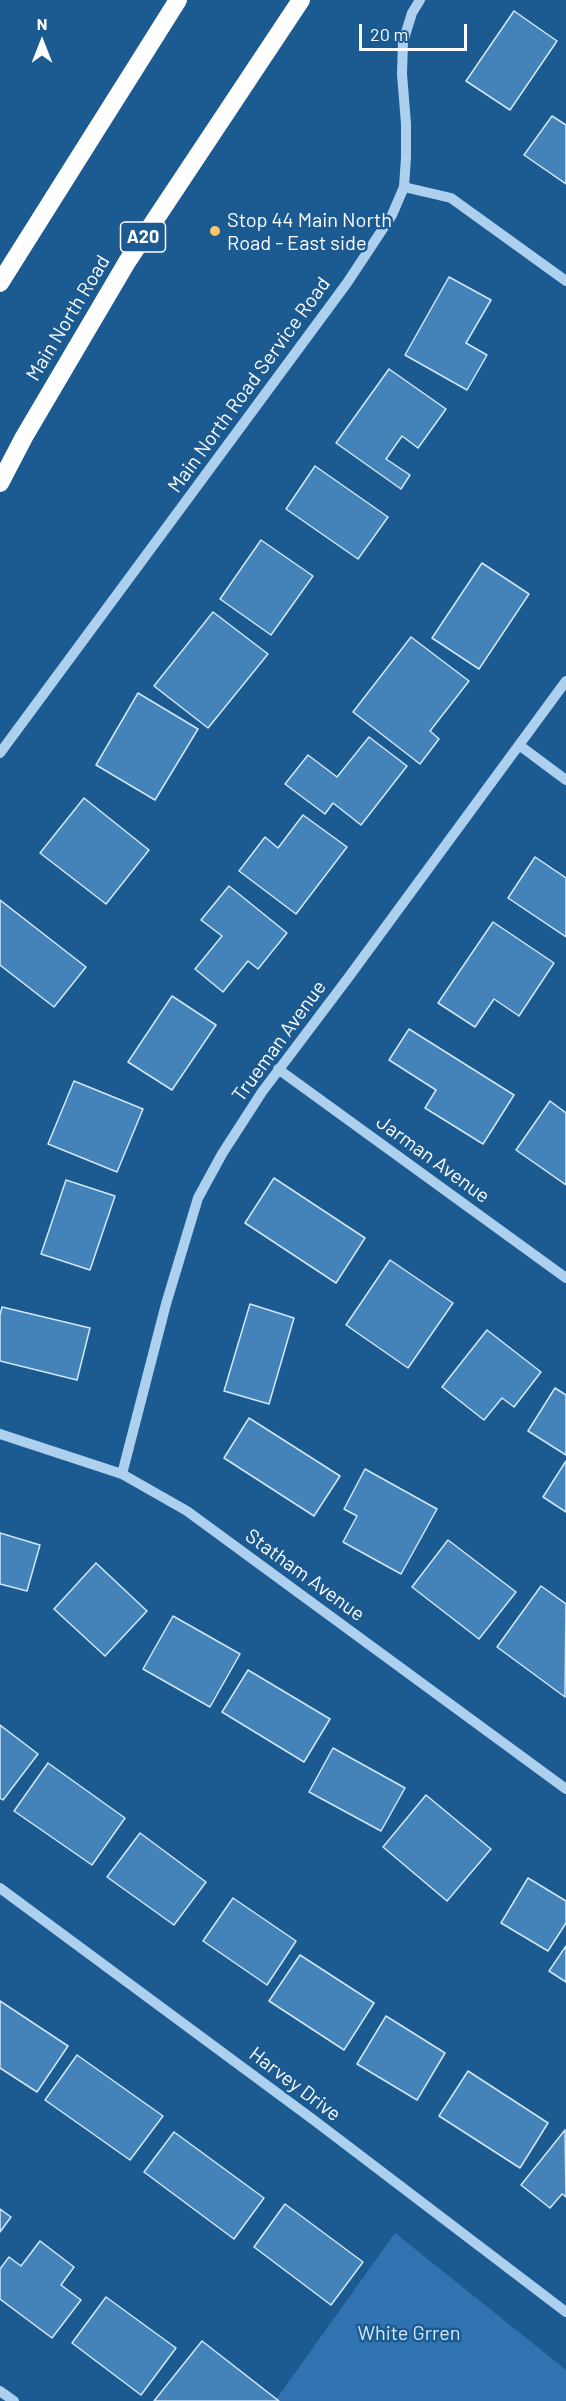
<!DOCTYPE html>
<style>
body{margin:0}
#map{position:relative;width:566px;height:2401px;overflow:hidden;background:#1c5a92;font-family:Barlow,sans-serif}
canvas{display:block}
.north{position:absolute;left:12px;top:12px;width:60px;height:60px;-webkit-text-stroke:4px #1c5a92;paint-order:stroke;rotate:0deg;font-size:16px;font-weight:700;line-height:24px;text-align:center;color:#fff}
.north::after{content:'';display:block;margin:auto;width:21px;height:27px;background:#fff;clip-path:polygon(50% 0,100% 100%,50% 72%,0 100%)}
.scale{position:absolute;left:359px;top:24px;width:108px;height:27px;box-sizing:border-box;border:3px solid #fff;border-top:0;padding-left:8px;font-size:18px;line-height:21px;white-space:nowrap;color:#fff;-webkit-text-stroke:4px #1c5a92;paint-order:stroke}
</style>
<div id="map">
<canvas width="566" height="2401"></canvas>
<div class="north">N</div>
<div class="scale">20 m</div>
</div>
<script>
const ctx = document.querySelector('canvas').getContext('2d');
ctx.lineJoin = 'round';
function fill(path, color) {
  ctx.fillStyle = color;
  ctx.fill(path, 'evenodd');
}
function toPath(rows) {
  const path = new Path2D();
  for (const r of rows) {
    path.moveTo(r[0], r[1]);
    for (let i = 2; i < r.length; i += 2) path.lineTo(r[i], r[i + 1]);
  }
  return path;
}
function strokePath(path, color, width, dash) {
  ctx.strokeStyle = color;
  ctx.lineWidth = width;
  ctx.lineCap = dash ? 'butt' : 'round';
  ctx.setLineDash(dash || []);
  ctx.stroke(path);
}
function write(font, color, halo, rows, align = 'center') {
  ctx.font = font + ' Barlow,sans-serif';
  ctx.lineWidth = 5;
  ctx.setLineDash([]);
  ctx.textBaseline = 'middle';
  ctx.strokeStyle = halo;
  ctx.fillStyle = color;
  for (const [text, x, y, turn = 0] of rows) {
    ctx.save();
    ctx.translate(x, y);
    ctx.rotate((+turn || 0) * Math.PI / 180);
    ctx.textAlign = isNaN(turn) ? turn : align;
    if (halo) ctx.strokeText(text, 0, 0);
    ctx.fillText(text, 0, 0);
    ctx.restore();
  }
}
fill(toPath([
 [395,2233,566,2370,566,2401,275,2401]
]), '#2f74b0');
const building = toPath([
 [514,11,557,41,510,110,466,81,514,11],
 [552,116,566,125,566,184,524,155,552,116],
 [449,277,491,300,466,343,487,355,467,390,405,355,449,277],
 [389,369,446,409,418,448,402,436,386,459,410,475,401,489,336,443,389,369],
 [315,466,388,517,358,559,286,509,315,466],
 [261,540,313,576,271,635,220,599,261,540],
 [482,563,529,594,479,669,432,638,482,563],
 [213,612,268,654,208,728,154,686,213,612],
 [411,637,469,681,430,731,439,739,420,764,353,712,411,637],
 [138,693,198,729,155,800,96,765,138,693],
 [369,737,407,766,361,825,333,803,325,814,285,784,308,755,337,777,369,737],
 [84,798,149,850,106,904,40,853,84,798],
 [303,815,347,847,296,914,239,871,265,837,278,848,303,815],
 [535,857,566,878,566,937,508,898,535,857],
 [229,886,287,933,258,969,248,961,223,992,195,969,222,936,201,920,229,886],
 [0,900,86,967,54,1007,0,965,0,900],
 [493,922,554,963,519,1016,494,999,475,1027,438,1003,493,922],
 [172,996,216,1025,172,1090,128,1062,172,996],
 [409,1029,514,1095,483,1144,425,1108,436,1090,389,1060,409,1029],
 [74,1081,143,1109,117,1172,48,1144,74,1081],
 [550,1101,566,1113,566,1185,516,1150,550,1101],
 [274,1178,365,1238,336,1283,245,1223,274,1178],
 [66,1180,115,1196,90,1270,41,1254,66,1180],
 [390,1260,453,1303,408,1368,346,1325,390,1260],
 [250,1304,294,1318,269,1404,224,1391,250,1304],
 [2,1307,90,1328,77,1380,0,1361,0,1315,2,1307],
 [487,1330,541,1372,514,1407,502,1398,484,1420,442,1387,487,1330],
 [555,1388,566,1395,566,1455,528,1431,555,1388],
 [249,1418,340,1476,314,1516,224,1458,249,1418],
 [566,1461,566,1512,543,1497,566,1461],
 [365,1469,437,1509,401,1574,343,1542,357,1516,344,1509,365,1469],
 [0,1533,40,1545,27,1591,0,1584,0,1533],
 [448,1540,516,1592,479,1639,412,1587,448,1540],
 [96,1563,147,1611,105,1656,54,1609,96,1563],
 [541,1586,566,1604,565,1697,497,1647,541,1586],
 [173,1616,240,1654,210,1707,143,1669,173,1616],
 [248,1670,330,1719,304,1762,222,1712,248,1670],
 [0,1725,38,1754,3,1800,0,1798,0,1725],
 [333,1748,405,1788,381,1831,309,1792,333,1748],
 [48,1763,125,1818,92,1865,14,1811,48,1763],
 [426,1795,491,1849,447,1901,383,1847,426,1795],
 [140,1833,206,1882,174,1925,107,1877,140,1833],
 [528,1878,566,1901,566,1923,548,1951,501,1923,528,1878],
 [233,1898,296,1941,267,1985,203,1941,233,1898],
 [566,1946,566,1982,549,1971,566,1946],
 [300,1955,374,2003,344,2050,269,2001,300,1955],
 [0,2001,68,2046,37,2092,0,2068,0,2001],
 [386,2016,445,2053,417,2100,357,2064,386,2016],
 [77,2055,163,2116,130,2160,45,2100,77,2055],
 [468,2071,548,2123,520,2168,439,2116,468,2071],
 [565,2130,566,2197,562,2194,550,2208,521,2185,565,2130],
 [174,2132,264,2198,234,2239,144,2172,174,2132],
 [285,2204,363,2262,331,2305,254,2247,285,2204],
 [0,2209,11,2217,0,2232,0,2209],
 [40,2241,74,2267,61,2285,81,2300,52,2338,0,2299,0,2269,9,2257,21,2266,40,2241],
 [106,2297,176,2348,141,2395,72,2343,106,2297],
 [202,2341,279,2401,154,2401,202,2341]
]);
fill(building, '#4483b9');
strokePath(building, '#d3e8fa', 1.5);
strokePath(toPath([
 [404,187,451,198,566,281],
 [519,745,566,780],
 [0,753,347,283,392,215,404,187,406,157,406,124,402,74,403,42,412,13,420,0],
 [278,1069,566,1278],
 [0,1434,122,1474,187,1511,566,1789],
 [122,1474,166,1304,198,1198,222,1154,262,1092,348,978,566,681],
 [0,1888,315,2121,566,2312],
 [0,2391,14,2401]
]), '#add0ee', 10);
strokePath(toPath([
 [0,283,178,0],
 [0,483,24,437,127,262,301,0]
]), '#fff', 18);
for (const [x, y, r, color] of [
 [215,231,6,"#fec76b"]
]) {
  const dot = new Path2D();
  dot.arc(x, y, r, 0, 2 * Math.PI);
  ctx.fillStyle = color;
  ctx.fill(dot);
  strokePath(dot, '#1c5a92', 2);
}
for (const [x, y, w] of [
 [143,237,45]
]) {
  const box = new Path2D();
  box.roundRect(x - w / 2, y - 15, w, 30, 4.5);
  ctx.fillStyle = '#1c5a92';
  ctx.fill(box);
  strokePath(box, '#fff', 1.5);
}
write('bold 18px', '#fff', null, [
 ["A20",143,237]
]);
write('20px', '#fff', '#1c5a92', [
 ["Stop 44 Main North",227,220],
 ["Road - East side",227,243]
], 'left');
write('20px', '#fff', '#1c5a92', [
 ["Main North Road",68,318,-59],
 ["Main North Road Service Road",249,385,-54],
 ["Trueman Avenue",279,1041,-54],
 ["Jarman Avenue",433,1159,36],
 ["Statham Avenue",305,1575,36],
 ["Harvey Drive",295,2084,37]
]);
write('20px', '#d3e8fa', '#1c5a92', [
 ["White Grren",409,2333]
]);
</script>
